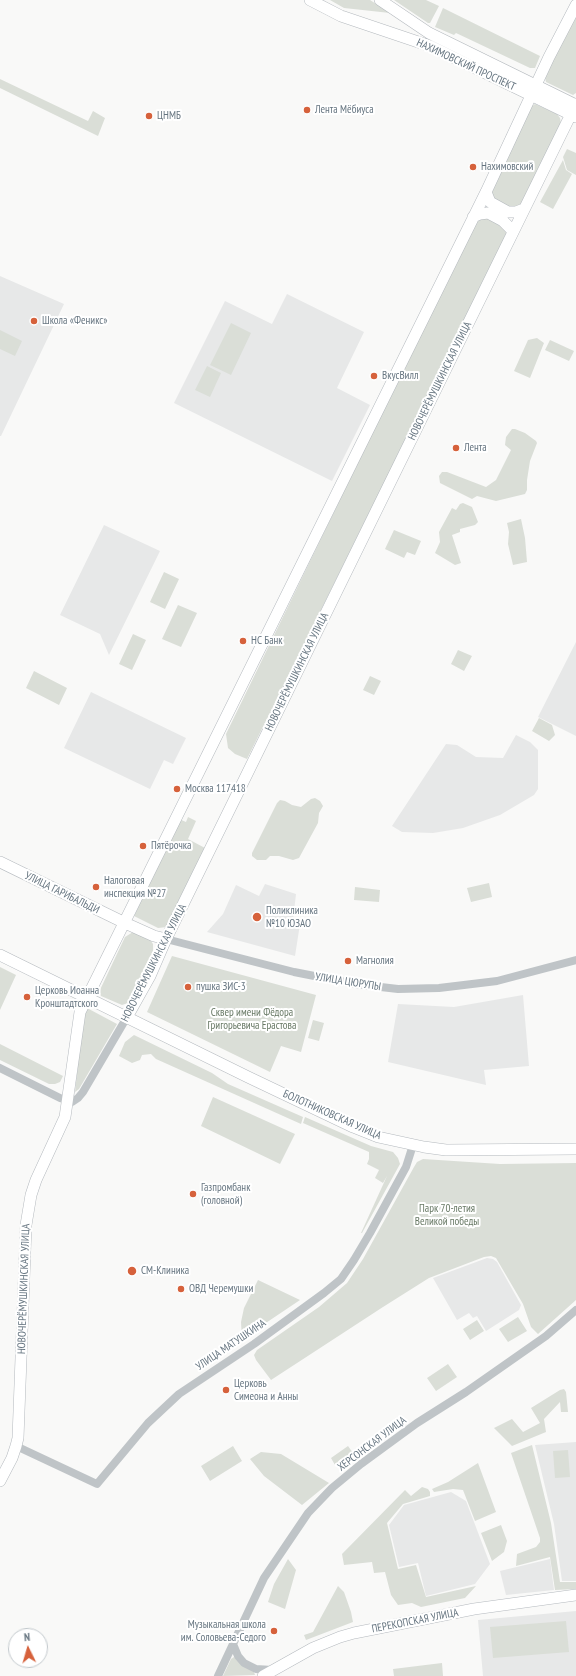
<!DOCTYPE html>
<meta charset="utf-8">
<style>
body{margin:0}
#map{position:relative;width:576px;height:1676px;overflow:hidden;background:#f9f9f8;font-family:"PT Sans Narrow",sans-serif}
canvas{display:block}
.north{position:absolute;left:8px;top:1628px;width:40px;height:40px;box-sizing:border-box;background:#fff;border:1px solid #c2c8cc;border-radius:50%;rotate:355deg;font-size:11px;font-weight:700;line-height:16px;text-align:center;color:#667580}
.north::after{content:'';display:block;margin:auto;width:14px;height:18px;background:#d6613b;clip-path:polygon(50% 0,100% 100%,50% 72%,0 100%)}
</style>
<div id="map">
<canvas width="576" height="1676"></canvas>
<div class="north">N</div>
</div>
<script>
const ctx = document.querySelector('canvas').getContext('2d');
ctx.lineJoin = 'round';
function fill(path, color) {
  ctx.fillStyle = color;
  ctx.fill(path, 'evenodd');
}
function toPath(rows) {
  const path = new Path2D();
  for (const r of rows) {
    path.moveTo(r[0], r[1]);
    for (let i = 2; i < r.length; i += 2) path.lineTo(r[i], r[i + 1]);
  }
  return path;
}
function strokePath(path, color, width, dash) {
  ctx.strokeStyle = color;
  ctx.lineWidth = width;
  ctx.lineCap = dash ? 'butt' : 'round';
  ctx.setLineDash(dash || []);
  ctx.stroke(path);
}
function write(font, color, halo, rows, align = 'center') {
  ctx.font = font + ' "PT Sans Narrow",sans-serif';
  ctx.lineWidth = 4;
  ctx.setLineDash([]);
  ctx.textBaseline = 'middle';
  ctx.strokeStyle = halo;
  ctx.fillStyle = color;
  for (const [text, x, y, turn = 0] of rows) {
    ctx.save();
    ctx.translate(x, y);
    ctx.rotate((+turn || 0) * Math.PI / 180);
    ctx.textAlign = isNaN(turn) ? turn : align;
    if (halo) ctx.strokeText(text, 0, 0);
    ctx.fillText(text, 0, 0);
    ctx.restore();
  }
}
fill(toPath([
 [0,276,64,304,1,436,0,436],
 [287,294,364,332,337,388,370,405,332,481,174,403,225,301,272,324],
 [104,525,160,551,109,655,100,634,60,615],
 [576,642,576,736,538,717],
 [91,692,186,738,173,764,164,760,150,789,64,748],
 [516,735,530,742,538,750,538,789,534,795,500,815,463,828,433,833,402,832,392,826,446,744,457,745,476,757,503,758],
 [265,884,296,894,293,920,300,924,295,956,207,932,223,914,236,885,259,896],
 [523,995,529,1066,484,1070,486,1085,388,1062,398,1004,454,1007],
 [487,1258,493,1259,497,1262,521,1305,519,1310,486,1331,477,1316,473,1318,469,1313,457,1320,433,1278],
 [576,1442,576,1581,562,1581,554,1524,535,1445],
 [451,1492,466,1501,490,1564,475,1584,426,1596,418,1563,399,1567,389,1525,404,1505],
 [550,1559,554,1590,506,1595,500,1571],
 [576,1611,576,1676,483,1676,478,1620]
]), '#e7e8e8');
fill(toPath([
 [330,0,370,0,390,13,344,8],
 [394,0,426,0,439,6,430,23,428,23],
 [443,8,540,56,535,68,530,68,456,33,454,35,435,27],
 [576,13,576,93,573,95,546,82,545,78],
 [0,79,88,121,93,111,105,118,98,136,0,88],
 [535,104,557,114,560,118,561,124,521,207,512,209,493,201,490,190,532,106],
 [567,149,576,153,576,175,567,170,563,157],
 [563,160,566,170,572,174,553,209,540,202],
 [486,217,503,225,507,235,247,759,235,754,228,748,226,734,476,220],
 [231,323,251,333,231,375,210,365],
 [0,330,22,341,15,356,0,349],
 [537,338,544,343,530,378,514,371,528,340],
 [550,340,574,351,569,361,545,350],
 [207,366,221,373,210,397,195,390],
 [512,429,515,429,525,433,536,441,537,443,530,461,527,480,527,490,525,494,496,501,477,496,472,499,440,483,439,476,442,472,447,472,486,487,496,480,511,450,505,445,506,437],
 [463,503,472,507,478,522,475,525,460,529,460,532,452,535,461,563,455,565,435,553,440,542,439,532,452,508,456,510,460,504],
 [521,519,525,538,527,562,513,565,508,544,509,532,507,523],
 [394,530,421,541,415,555,407,552,404,558,385,549],
 [164,572,179,579,165,609,150,602],
 [178,605,197,613,181,647,162,639],
 [133,634,146,640,132,670,119,664],
 [458,650,472,656,464,671,451,664],
 [34,671,67,688,59,705,26,688],
 [370,676,381,681,374,695,363,690],
 [539,718,552,725,555,735,549,741,532,731],
 [315,798,320,801,323,806,319,813,318,823,299,858,293,860,279,856,270,856,266,860,257,860,252,856,252,853,277,803,280,800,285,801,292,805,301,807,311,799],
 [188,817,196,821,188,839,205,848,167,927,158,928,134,916,179,819,186,822],
 [489,883,492,897,471,902,467,888],
 [355,887,380,890,379,902,354,900],
 [133,932,148,937,153,944,153,953,132,1000,128,1003,122,1005,101,996,99,992,125,937],
 [172,956,316,995,301,1052,281,1046,270,1072,147,1012],
 [0,967,16,975,0,1010],
 [87,1008,117,1024,79,1089,75,1092,83,1018],
 [313,1020,324,1023,319,1041,308,1038],
 [134,1035,212,1073,228,1084,303,1117,301,1124,156,1059,151,1054,142,1055,140,1060,132,1063,119,1056,125,1042],
 [0,1044,63,1076,60,1082,55,1084,49,1084,0,1060],
 [213,1097,295,1134,280,1164,201,1126],
 [305,1117,371,1146,393,1152,398,1158,400,1164,362,1233,361,1233,387,1176,383,1183,375,1178,379,1170,367,1164,369,1159,369,1152,303,1123],
 [423,1159,500,1164,576,1163,576,1300,538,1334,531,1327,523,1304,496,1258,491,1256,484,1257,429,1278,383,1307,271,1380,256,1360,254,1355,257,1350,319,1307,347,1283,363,1259,414,1167,417,1162],
 [258,1280,300,1300,242,1339,241,1322,244,1308],
 [518,1317,527,1331,508,1342,499,1329],
 [477,1320,484,1331,470,1340,463,1329],
 [448,1364,457,1377,436,1391,427,1378],
 [564,1389,566,1392,568,1412,561,1412,560,1402,544,1419,546,1432,512,1446,494,1428,512,1419,523,1432,540,1423,531,1408,560,1390],
 [532,1445,551,1523,560,1582,576,1582,576,1589,555,1590,550,1557,516,1566,517,1554,536,1547,540,1542,540,1538,511,1453],
 [233,1446,242,1461,210,1481,201,1466],
 [348,1446,353,1453,335,1465,331,1458],
 [568,1450,570,1477,555,1478,553,1451],
 [261,1452,281,1454,329,1483,302,1505,264,1476,250,1459],
 [478,1463,496,1512,475,1521,463,1490,453,1489,434,1492,432,1489,448,1482],
 [422,1487,428,1489,430,1492,430,1496,403,1504,387,1523,398,1569,416,1565,426,1597,476,1586,465,1598,421,1607,412,1603,398,1605,391,1595,385,1572,374,1573,372,1562,344,1565,342,1554,405,1490,411,1496],
 [501,1525,507,1541,504,1552,492,1561,481,1533],
 [288,1559,296,1570,285,1609,268,1602,274,1584],
 [338,1586,344,1592,351,1612,353,1622,306,1640,304,1635,313,1632],
 [566,1621,569,1652,493,1658,490,1627],
 [234,1657,254,1672,255,1675,223,1676,231,1659],
 [442,1663,443,1676,394,1676,393,1669]
]), '#daded7');
const secondary = toPath([
 [310,0,341,16,430,46,576,117],
 [380,0,429,33,576,105],
 [486,192,490,202,508,212,516,212,524,209],
 [473,217,480,214,488,213,503,221,513,231],
 [0,862,125,923,154,936,166,939],
 [0,955,248,1077,353,1127,378,1137,424,1147,446,1150,576,1149],
 [127,1017,150,976,166,939,576,104],
 [0,1481,12,1458,16,1446,18,1438,26,1225,31,1195,36,1180,65,1117,80,1012,486,192,549,57,576,5],
 [263,1676,313,1648,340,1637,354,1633,474,1609,576,1595]
]);
strokePath(secondary, '#b4b9be', 12);
strokePath(toPath([
 [166,939,294,972,355,984,398,989,439,988,497,981,576,960],
 [0,1068,60,1098,72,1102,78,1098,83,1092,127,1017],
 [16,1446,97,1484,148,1423,179,1394,254,1344,324,1293,341,1279,354,1260,370,1233,406,1167,413,1145],
 [233,1644,238,1656,244,1663,256,1669,272,1670],
 [218,1676,264,1578,308,1513,332,1488,361,1464,417,1423,466,1392,546,1336,576,1310]
]), '#bfc4c7', 8);
strokePath(secondary, '#fff', 11);
for (const [x, y, r, color] of [
 [307,110,4,"#d6613b"],
 [149,116,4,"#d6613b"],
 [473,167,4,"#d6613b"],
 [34,321,4,"#d6613b"],
 [374,376,4,"#d6613b"],
 [456,448,4,"#d6613b"],
 [243,641,4,"#d6613b"],
 [177,789,4,"#d6613b"],
 [143,846,4,"#d6613b"],
 [96,887,4,"#d6613b"],
 [257,917,5,"#d6613b"],
 [348,961,4,"#d6613b"],
 [188,987,4,"#d6613b"],
 [27,997,4,"#d6613b"],
 [193,1194,4,"#d6613b"],
 [132,1271,5,"#d6613b"],
 [181,1289,4,"#d6613b"],
 [226,1390,4,"#d6613b"],
 [274,1631,4,"#d6613b"]
]) {
  const dot = new Path2D();
  dot.arc(x, y, r, 0, 2 * Math.PI);
  ctx.fillStyle = color;
  ctx.fill(dot);
  strokePath(dot, '#fff', 1.5);
}
write('11px', '#667580', '#fff', [
 ["НАХИМОВСКИЙ ПРОСПЕКТ",466,65,25],
 ["НОВОЧЕРЁМУШКИНСКАЯ УЛИЦА",440,381,-64],
 ["НОВОЧЕРЁМУШКИНСКАЯ УЛИЦА",297,672,-64],
 ["УЛИЦА ГАРИБАЛЬДИ",62,893,26],
 ["НОВОЧЕРЁМУШКИНСКАЯ УЛИЦА",154,963,-63],
 ["УЛИЦА ЦЮРУПЫ",348,982,9],
 ["БОЛОТНИКОВСКАЯ УЛИЦА",332,1115,24],
 ["НОВОЧЕРЁМУШКИНСКАЯ УЛИЦА",24,1289,-88],
 ["УЛИЦА МАТУШКИНА",231,1345,-34],
 ["ХЕРСОНСКАЯ УЛИЦА",372,1444,-37],
 ["ПЕРЕКОПСКАЯ УЛИЦА",415,1621,-11]
]);
write('11px', '#667580', '#fff', [
 ["Лента Мёбиуса",315,110],
 ["ЦНМБ",157,116],
 ["Нахимовский",481,167],
 ["Школа «Феникс»",42,321],
 ["ВкусВилл",382,376],
 ["Лента",464,448],
 ["НС Банк",251,641],
 ["Москва 117418",185,789],
 ["Пятёрочка",151,846],
 ["Налоговая",104,881],
 ["инспекция №27",104,894],
 ["Поликлиника",266,911],
 ["№10 ЮЗАО",266,924],
 ["Магнолия",356,961],
 ["пушка ЗИС-3",196,987],
 ["Церковь Иоанна",35,991],
 ["Кронштадтского",35,1004],
 ["Газпромбанк",201,1188],
 ["(головной)",201,1201],
 ["СМ-Клиника",141,1271],
 ["ОВД Черемушки",189,1289],
 ["Церковь",234,1384],
 ["Симеона и Анны",234,1397],
 ["Музыкальная школа",266,1625,"right"],
 ["им. Соловьева-Седого",266,1638,"right"]
], 'left');
write('11px', '#687965', '#fff', [
 ["Сквер имени Фёдора",252,1013],
 ["Григорьевича Ерастова",252,1026],
 ["Парк 70-летия",447,1209],
 ["Великой победы",447,1222]
]);
</script>
